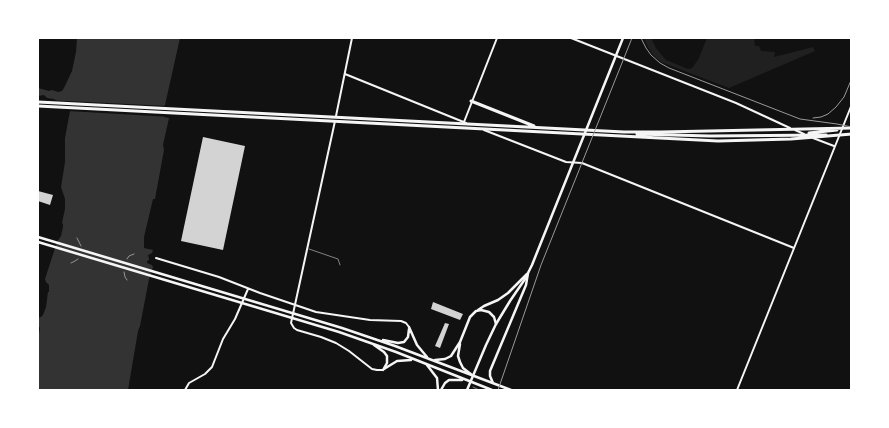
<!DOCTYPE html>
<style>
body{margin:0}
#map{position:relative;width:889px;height:428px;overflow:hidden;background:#111;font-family:Jost,sans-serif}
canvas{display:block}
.frame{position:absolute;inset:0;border:39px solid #fff;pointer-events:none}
</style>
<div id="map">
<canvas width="889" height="428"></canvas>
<div class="frame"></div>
</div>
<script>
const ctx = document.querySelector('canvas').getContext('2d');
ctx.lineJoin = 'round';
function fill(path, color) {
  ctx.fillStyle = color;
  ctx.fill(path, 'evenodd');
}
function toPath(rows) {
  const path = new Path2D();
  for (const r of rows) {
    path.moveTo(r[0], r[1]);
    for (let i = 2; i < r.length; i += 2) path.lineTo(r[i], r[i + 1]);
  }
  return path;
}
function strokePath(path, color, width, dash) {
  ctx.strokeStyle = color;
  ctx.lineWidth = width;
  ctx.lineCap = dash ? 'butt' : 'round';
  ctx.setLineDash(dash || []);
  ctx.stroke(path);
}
fill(toPath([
 [644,38,651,38,656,48,666,60,688,69,692,68,698,60,707,38,754,38,755,46,759,46,761,51,775,52,774,57,813,47,815,51,729,88,661,62,653,55,648,47]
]), '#202020');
fill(toPath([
 [77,38,180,38,165,105,164,117,169,118,163,145,164,150,155,199,153,199,144,237,144,248,153,250,152,253,148,255,149,259,149,260,147,261,147,263,152,265,153,267,149,279,140,326,138,331,128,390,38,390,38,340,40,328,38,325,38,318,41,317,43,315,46,307,48,292,49,292,49,285,46,282,45,279,57,242,61,236,63,227,63,224,62,223,65,209,65,199,61,187,65,162,65,138,70,111,69,105,57,101,54,99,47,98,44,95,38,96,38,88,49,91,52,90,58,92,62,91,64,88,72,71,76,52]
]), '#333');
fill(toPath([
 [47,100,168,106,167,115,171,117,68,111,67,107,64,105]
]), '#111');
fill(toPath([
 [203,137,245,146,223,250,181,241],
 [38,191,53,195,50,205,38,201],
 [433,302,463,314,460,320,431,309],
 [445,323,449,324,440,348,435,346]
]), '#d3d3d3');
strokePath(toPath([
 [77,238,81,246],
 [127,259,129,256,134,254],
 [71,263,75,261,78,259],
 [124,272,125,277,127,280],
 [473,387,479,390]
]), '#f5f5f5', 0.5);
strokePath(toPath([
 [309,249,338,259,340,265]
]), '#f5f5f5', 0.5);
strokePath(toPath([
 [571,38,736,103,790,128],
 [345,74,466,123],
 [336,116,352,38],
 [335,121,291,323,294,328,297,330,321,337,336,343,349,351,372,369,377,370,382,370],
 [464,122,497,38],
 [484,130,566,162,582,163,794,248],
 [795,130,804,134],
 [813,138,834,146],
 [156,258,219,277,260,293,316,312,370,320,401,321,406,323,409,327],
 [185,390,189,383,205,374,212,367,223,339,235,319,248,289],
 [737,390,852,104]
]), '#f5f5f5', 2);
strokePath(toPath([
 [467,390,486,345,496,324,510,301,525,279,532,265,623,38]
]), '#f5f5f5', 2.5);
strokePath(toPath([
 [38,237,342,328,395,346,511,390],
 [38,242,339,332,396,352,492,390],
 [478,310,484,306,498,300,508,293,527,274],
 [409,327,417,345,427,357],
 [383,340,398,343,404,342,408,337,409,329],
 [460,344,458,356,460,362,463,368,472,375],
 [374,345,384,352,387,356,387,363,383,370],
 [435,360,445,359,451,356,460,342,470,317,476,311,481,310,489,312,494,317,496,324],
 [427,365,437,378,438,390],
 [384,369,397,361,411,360],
 [493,383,490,376,490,371,526,285,528,273],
 [441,390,445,383,449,380,462,380]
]), '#f5f5f5', 2.5);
strokePath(toPath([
 [471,101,534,126],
 [38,102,624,132,661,132,852,128],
 [38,106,718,141,791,139,852,134],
 [809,133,837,130],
 [637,134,710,136,826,135]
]), '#f5f5f5', 3);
strokePath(toPath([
 [641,38,646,48,651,55,660,63,669,68,800,119,837,124,852,127],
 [813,118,821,117,828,114,836,107,844,97,852,78],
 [498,390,541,265,632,38]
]), '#9a9a9a', 1);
</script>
